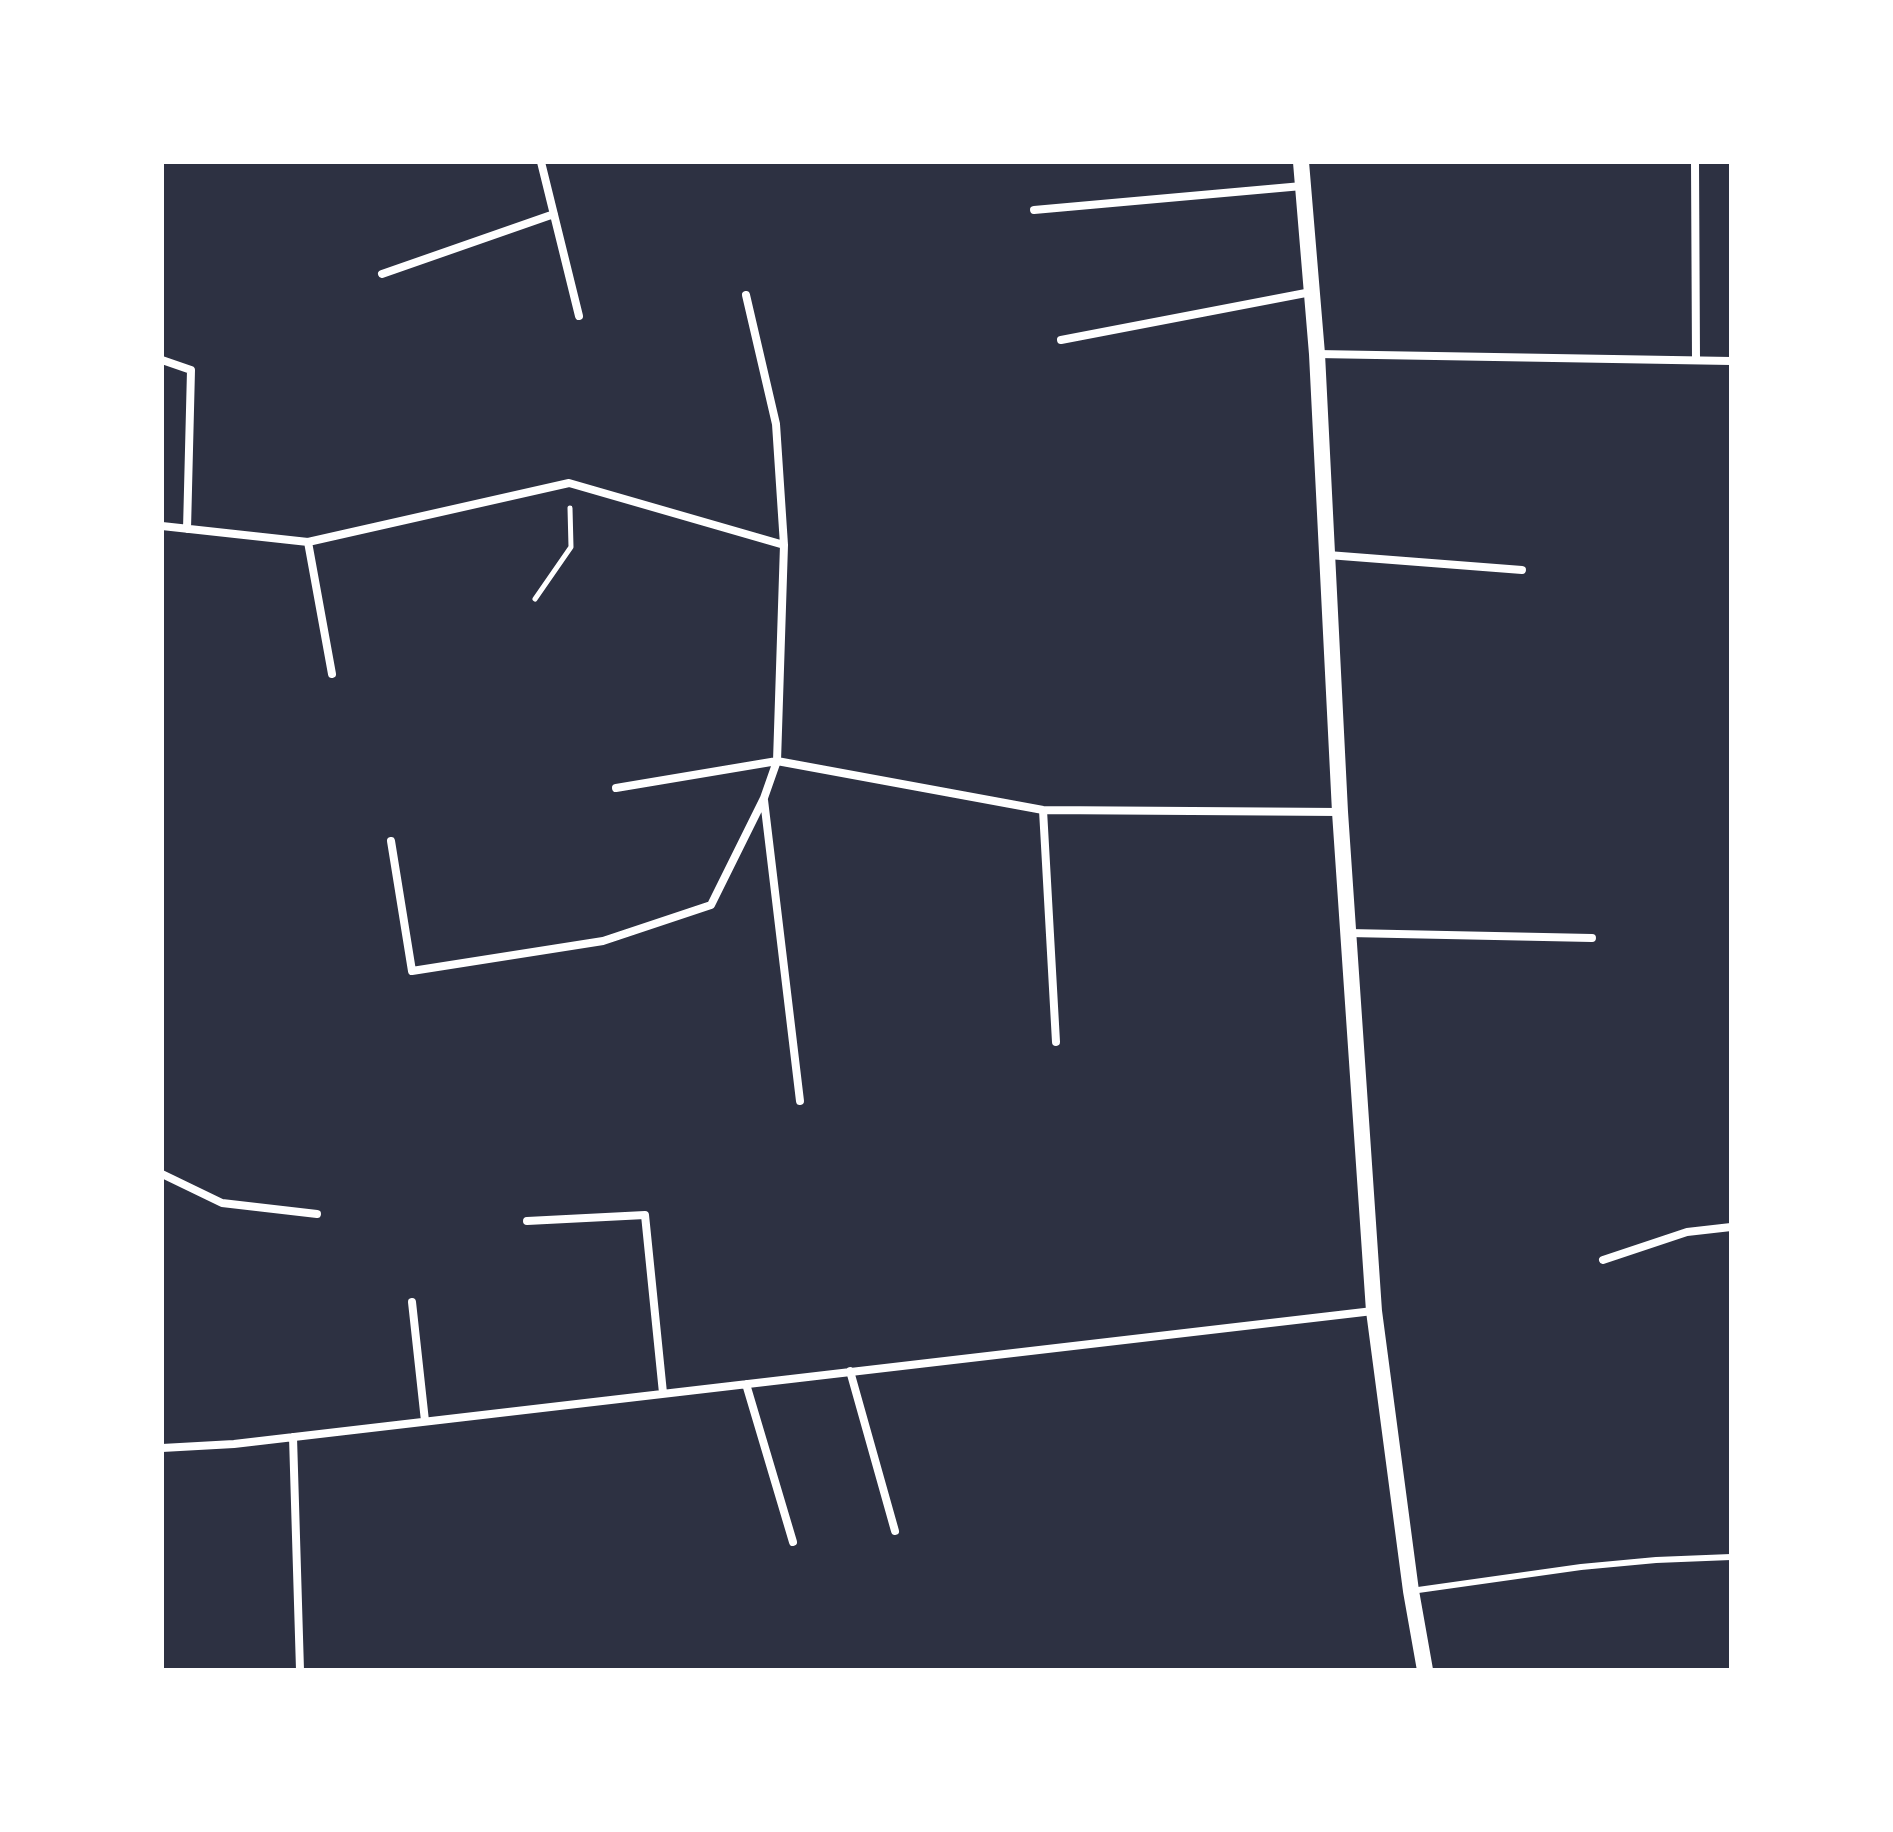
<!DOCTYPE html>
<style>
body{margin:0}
#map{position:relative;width:1893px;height:1832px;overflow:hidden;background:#2d3142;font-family:Commissioner,sans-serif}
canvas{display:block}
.frame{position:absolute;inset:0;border:164px solid #fff;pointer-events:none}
</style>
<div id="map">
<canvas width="1893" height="1832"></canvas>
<div class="frame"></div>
</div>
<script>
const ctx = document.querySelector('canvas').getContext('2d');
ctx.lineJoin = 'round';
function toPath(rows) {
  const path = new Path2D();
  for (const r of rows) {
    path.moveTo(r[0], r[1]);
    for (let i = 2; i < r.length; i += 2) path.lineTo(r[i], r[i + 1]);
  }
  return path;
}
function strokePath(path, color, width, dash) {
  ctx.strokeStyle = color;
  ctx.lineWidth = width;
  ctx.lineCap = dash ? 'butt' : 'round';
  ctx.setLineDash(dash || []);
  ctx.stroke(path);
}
strokePath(toPath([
 [535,599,571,547,570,508]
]), '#fff', 5);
strokePath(toPath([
 [1411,1591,1581,1567,1656,1560,1731,1557]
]), '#fff', 6);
strokePath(toPath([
 [541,162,579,316],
 [1695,162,1696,360],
 [1034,210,1302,186],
 [382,274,554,214],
 [1061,340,1311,292],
 [1317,354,1731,361],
 [162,360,191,370,187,529],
 [162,526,308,542,569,483,784,545],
 [308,542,332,674],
 [1328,555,1522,570],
 [616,788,777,761,1043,810,1340,812],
 [764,800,800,1101],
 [1043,810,1056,1042],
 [391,841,412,971,603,941,711,905,764,798,777,761,784,545,776,424,746,295],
 [1349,933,1592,938],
 [162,1174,222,1203,317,1214],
 [527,1221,645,1215,663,1393],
 [1603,1260,1687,1232,1731,1227],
 [412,1302,425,1421],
 [850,1371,895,1531],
 [746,1384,793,1542],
 [293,1437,300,1670],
 [162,1448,234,1444,1373,1311]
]), '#fff', 8);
strokePath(toPath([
 [1301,162,1317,354,1340,812,1374,1311,1411,1591,1425,1670]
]), '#fff', 16);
</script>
